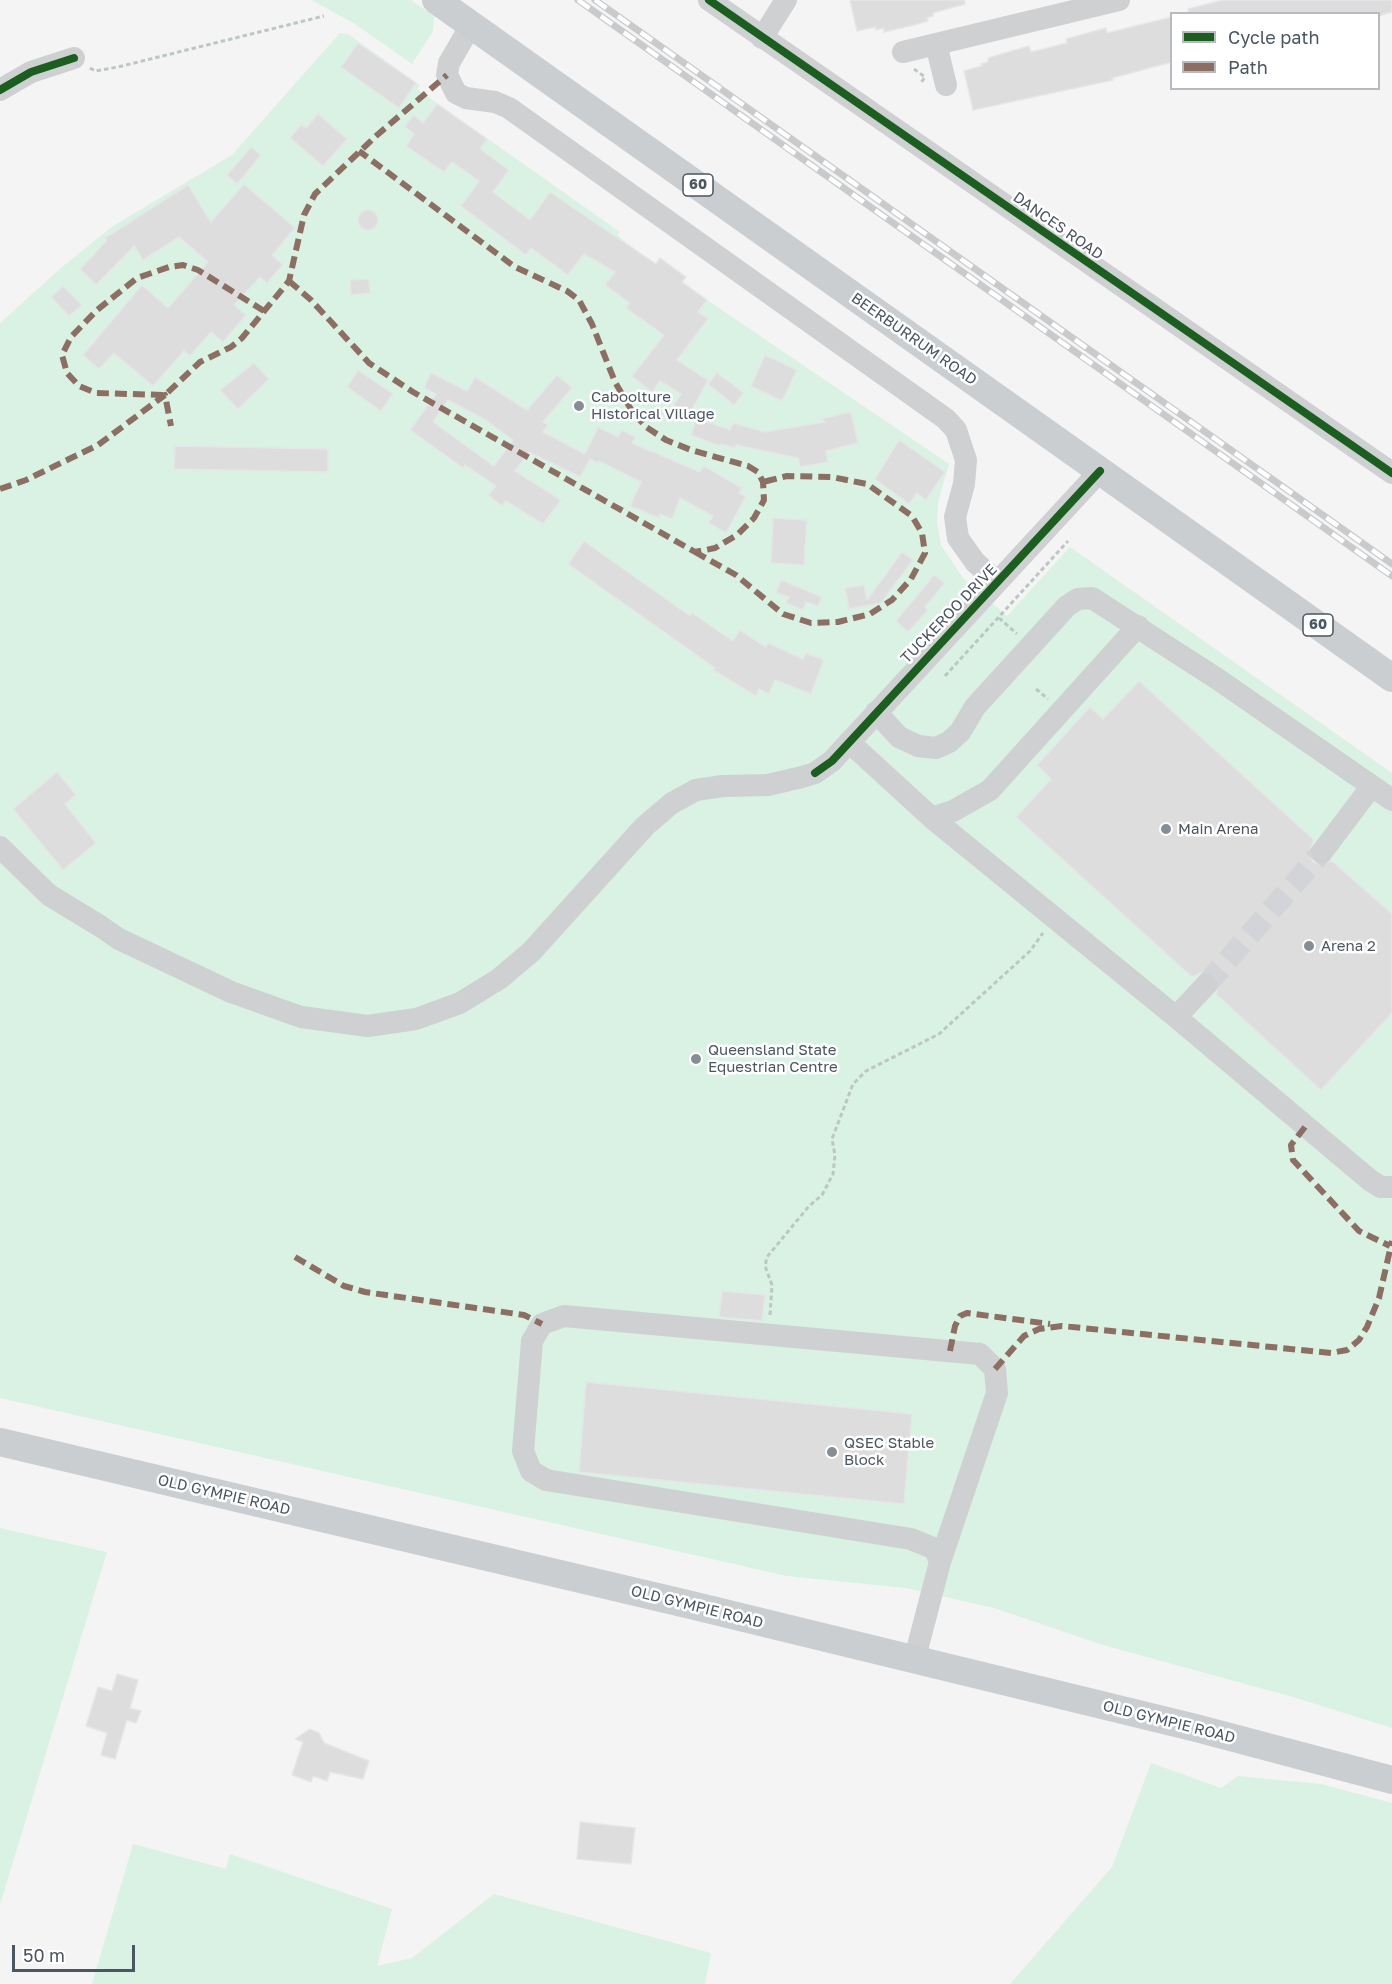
<!DOCTYPE html>
<style>
body{margin:0}
#map{position:relative;width:1392px;height:1984px;overflow:hidden;background:#f4f4f4;font-family:"Golos Text",sans-serif}
canvas{display:block}
.legend{position:absolute;left:1170px;top:12px;width:210px;height:78px;box-sizing:border-box;background:#fff;border:2px solid #b7bbc0;margin:0;padding:8px 10px;list-style:none;font-size:18px;color:#4a5661}
.legend li{display:flex;align-items:center;gap:12px;height:30px}
.legend b{width:30px;border:2px solid #b7bbc0}
.scale{position:absolute;left:12px;top:1945px;width:123px;height:27px;box-sizing:border-box;border:3px solid #4a5661;border-top:0;padding-left:8px;font-size:18px;line-height:21px;white-space:nowrap;color:#4a5661;-webkit-text-stroke:4px #fff;paint-order:stroke}
</style>
<div id="map">
<canvas width="1392" height="1984"></canvas>
<ul class="legend">
<li><b style="height:8px;background:#1b5e20"></b>Cycle path</li>
<li><b style="height:8px;background:#8d6e63"></b>Path</li>
</ul>
<div class="scale">50 m</div>
</div>
<script>
const ctx = document.querySelector('canvas').getContext('2d');
ctx.lineJoin = 'round';
function fill(path, color) {
  ctx.fillStyle = color;
  ctx.fill(path, 'evenodd');
}
function toPath(rows) {
  const path = new Path2D();
  for (const r of rows) {
    if (r.length === 3) {
      path.moveTo(r[0] + r[2], r[1]);
      path.arc(r[0], r[1], r[2], 0, 2 * Math.PI);
      continue;
    }
    path.moveTo(r[0], r[1]);
    for (let i = 2; i < r.length; i += 2) path.lineTo(r[i], r[i + 1]);
  }
  return path;
}
function strokePath(path, color, width, dash) {
  ctx.strokeStyle = color;
  ctx.lineWidth = width;
  ctx.lineCap = dash ? 'butt' : 'round';
  ctx.setLineDash(dash || []);
  ctx.stroke(path);
}
function write(font, color, halo, rows, align = 'center') {
  ctx.font = font + ' "Golos Text",sans-serif';
  ctx.lineWidth = 5;
  ctx.setLineDash([]);
  ctx.textBaseline = 'middle';
  ctx.strokeStyle = halo;
  ctx.fillStyle = color;
  for (const [text, x, y, turn = 0] of rows) {
    ctx.save();
    ctx.translate(x, y);
    ctx.rotate((+turn || 0) * Math.PI / 180);
    ctx.textAlign = isNaN(turn) ? turn : align;
    if (halo) ctx.strokeText(text, 0, 0);
    ctx.fillText(text, 0, 0);
    ctx.restore();
  }
}
fill(toPath([
 [311,0,411,0,434,16,433,31,412,64,352,22],
 [340,33,348,34,420,85,417,89,620,232,617,235,632,247,655,264,660,258,686,277,682,283,707,300,949,464,938,502,937,522,941,545,963,578,1007,616,1070,547,1392,773,1392,1728,1293,1697,1103,1645,994,1608,906,1588,787,1576,0,1398,0,323,62,267,113,226,232,155],
 [0,1528,107,1552,0,1905],
 [1151,1763,1221,1788,1238,1776,1321,1784,1392,1803,1392,1984,1010,1984,1112,1867],
 [133,1844,226,1869,230,1854,392,1909,377,1966,412,1958,494,1894,711,1953,705,1984,92,1984]
]), '#d9f2e3');
const building = toPath([
 [850,0,964,0,965,4,933,13,933,16,927,18,928,21,914,25,884,32,884,28,876,30,876,27,857,31,850,0],
 [1223,0,1392,0,1392,12,1378,16,1189,14,1188,9,1223,0],
 [1172,17,1172,62,1112,78,1113,80,973,110,964,71,982,66,981,64,988,62,988,58,1029,46,1031,52,1067,43,1066,39,1106,28,1107,33,1172,17],
 [358,43,416,83,399,108,341,67,358,43],
 [437,104,487,139,480,149,509,170,493,192,530,220,550,192,656,264,660,258,686,277,682,282,707,300,698,312,708,319,677,360,708,380,686,421,670,411,681,394,660,381,652,392,632,376,664,335,626,308,630,303,605,285,615,272,584,254,568,275,531,248,526,255,461,206,479,181,452,162,444,172,406,146,414,134,405,127,413,115,423,123,437,104],
 [318,114,347,139,323,166,290,138,301,125,306,128,318,114],
 [251,147,261,155,237,184,227,175,251,147],
 [244,184,295,228,272,255,283,265,267,283,260,277,234,305,246,315,223,342,211,332,190,356,184,351,153,386,114,353,99,369,83,355,142,285,168,308,208,262,179,237,143,260,134,246,96,285,80,269,107,240,105,238,188,185,211,222,244,184],
 [368,220,10],
 [369,279,370,293,351,295,350,280,369,279],
 [63,286,82,305,69,316,51,297,63,286],
 [765,355,797,370,782,401,751,386,765,355],
 [254,363,269,379,238,409,220,390,254,363],
 [358,370,393,394,381,411,347,387,358,370],
 [431,373,467,391,475,377,527,410,557,375,572,388,543,422,548,425,543,432,585,454,598,427,618,437,622,430,635,437,632,443,700,472,704,466,742,488,739,493,746,496,726,533,709,523,713,516,680,498,672,519,660,514,659,518,630,506,641,482,599,461,598,463,590,459,580,477,529,452,515,471,561,500,543,524,506,501,502,506,488,495,496,486,465,465,463,468,410,430,436,394,424,388,431,373],
 [448,400,484,419,513,440,494,466,433,422,448,400],
 [717,373,744,393,734,405,708,384,717,373],
 [851,412,858,443,826,451,828,462,800,467,798,458,736,445,735,448,721,444,720,446,691,435,697,418,730,430,733,423,765,432,825,422,821,419,851,412],
 [899,440,945,472,926,500,917,493,909,504,875,479,899,440],
 [175,446,328,449,328,472,174,469,175,446],
 [773,518,807,520,804,565,771,563,773,518],
 [584,541,690,616,692,613,733,641,740,630,766,647,768,643,803,659,806,653,824,660,811,694,775,680,769,694,759,689,756,696,713,670,715,668,568,564,584,541],
 [902,552,913,560,881,603,849,609,845,588,864,585,867,600,902,552],
 [934,575,945,583,925,607,928,610,908,632,896,621,934,575],
 [781,580,822,597,818,606,806,602,803,610,786,603,789,597,776,593,781,580],
 [1139,681,1314,840,1309,851,1313,862,1321,865,1332,861,1392,914,1392,1013,1321,1090,1216,994,1219,982,1215,975,1203,972,1192,977,1016,817,1051,779,1037,765,1090,707,1103,719,1139,681],
 [57,772,76,795,65,804,96,843,63,870,13,809,57,772],
 [722,1291,765,1295,762,1321,719,1317,722,1291],
 [586,1382,912,1414,904,1504,579,1472,586,1382],
 [117,1674,138,1680,130,1708,141,1711,136,1723,127,1720,115,1759,101,1755,107,1733,86,1726,98,1687,112,1691,117,1674],
 [310,1729,319,1733,324,1743,369,1761,363,1779,330,1772,327,1781,313,1776,311,1782,292,1775,303,1742,295,1739,310,1729],
 [580,1822,635,1828,631,1864,577,1859,580,1822]
]);
fill(building, '#ddddde');
strokePath(building, '#e5e6e7', 1.5);
strokePath(toPath([
 [1206,985,1322,852]
]), '#d2d4d7', 22, [22, 11]);
strokePath(toPath([
 [90,68,95,71,118,67,324,16],
 [914,69,925,77,920,84],
 [999,618,1017,634],
 [945,676,1068,541],
 [1036,689,1048,699],
 [770,1315,772,1285,765,1266,767,1257,809,1206,822,1195,833,1174,835,1155,832,1139,853,1084,866,1071,939,1034,1030,951,1043,933]
]), '#bcc7c4', 3, [4.5, 3]);
strokePath(toPath([
 [709,0,1392,473],
 [471,25,449,63,447,75,456,93,466,98,495,102,509,108,946,419,956,430,966,460,964,484,955,517,958,538,975,562,997,582],
 [762,38,786,0],
 [936,44,946,85],
 [903,52,1119,0],
 [0,90,31,72,74,58],
 [876,712,899,737,918,746,936,748,949,742,960,732,975,707,1067,606,1078,599,1092,598,1219,680,1392,800],
 [849,742,932,818,1176,1017,1371,1181,1381,1187,1392,1187],
 [932,818,953,811,990,790,1138,626],
 [0,847,49,895,100,926,119,939,231,992,301,1017,368,1026,416,1019,460,1003,499,979,531,952,645,826,672,803,696,790,723,786,768,785,802,777,815,773,832,761,1100,471],
 [1322,852,1371,787],
 [1176,1017,1206,985],
 [914,1661,940,1562,997,1393,995,1369,980,1354,564,1316,542,1324,532,1341,523,1451,531,1471,546,1480,911,1539,935,1549,940,1562]
]), '#ced0d2', 22);
strokePath(toPath([
 [436,0,1392,678],
 [0,1442,691,1605,1196,1728,1392,1780]
]), '#caced1', 28);
const rail = toPath([
 [578,0,1392,576],
 [595,0,1392,564]
]);
strokePath(rail, '#c9cacc', 7);
strokePath(rail, '#fff', 4.5, [14]);
strokePath(toPath([
 [289,281,311,300,369,363,413,392,695,552,715,548,737,535,754,518,764,500,763,482,758,472,748,466,691,450,666,440,646,427,632,411,615,382,592,324,579,300,567,291,515,267,359,151],
 [264,311,198,270,183,265,169,267,137,278,97,310,71,337,62,355,67,373,79,386,96,393,165,395,200,362,231,347,242,338,289,281,304,215,315,194,376,136,447,75],
 [0,489,26,480,98,445,165,395,171,426],
 [695,552,736,575,783,614,811,623,838,622,870,614,892,600,911,579,925,553,922,533,912,516,867,484,832,477,787,476,763,482],
 [1305,1127,1291,1145,1293,1160,1359,1231,1390,1246],
 [295,1257,344,1286,365,1292,524,1315,542,1324],
 [950,1351,955,1326,960,1316,967,1313,1050,1324],
 [995,1369,1024,1336,1039,1329,1062,1326,1331,1353,1347,1350,1359,1340,1367,1327,1379,1298,1392,1241]
]), '#8d6e63', 6, [12, 6]);
strokePath(toPath([
 [709,0,1392,473],
 [0,90,31,72,74,58],
 [815,773,832,761,1100,471]
]), '#1b5e20', 8);
for (const [x, y, r, color] of [
 [579,406,6,"#868d94"],
 [1166,829,6,"#868d94"],
 [1309,946,6,"#868d94"],
 [696,1059,6,"#868d94"],
 [832,1452,6,"#868d94"]
]) {
  const dot = new Path2D();
  dot.arc(x, y, r, 0, 2 * Math.PI);
  ctx.fillStyle = color;
  ctx.fill(dot);
  strokePath(dot, '#fff', 2);
}
for (const [x, y, w] of [
 [698,185,30],
 [1318,625,30]
]) {
  const box = new Path2D();
  box.roundRect(x - w / 2, y - 11, w, 22, 4.5);
  ctx.fillStyle = '#fff';
  ctx.fill(box);
  strokePath(box, '#4a5661', 1.5);
}
write('bold 14px', '#4a5661', null, [
 ["60",698,185],
 ["60",1318,625]
]);
write('15px', '#4a5661', '#fff', [
 ["DANCES ROAD",1058,226,35],
 ["BEERBURRUM ROAD",914,339,35],
 ["TUCKEROO DRIVE",949,614,-46],
 ["OLD GYMPIE ROAD",224,1495,13],
 ["OLD GYMPIE ROAD",697,1607,14],
 ["OLD GYMPIE ROAD",1169,1722,14]
]);
write('15px', '#4a5661', '#fff', [
 ["Caboolture",591,397],
 ["Historical Village",591,414],
 ["Main Arena",1178,829],
 ["Arena 2",1321,946],
 ["Queensland State",708,1050],
 ["Equestrian Centre",708,1067],
 ["QSEC Stable",844,1443],
 ["Block",844,1460]
], 'left');
</script>
